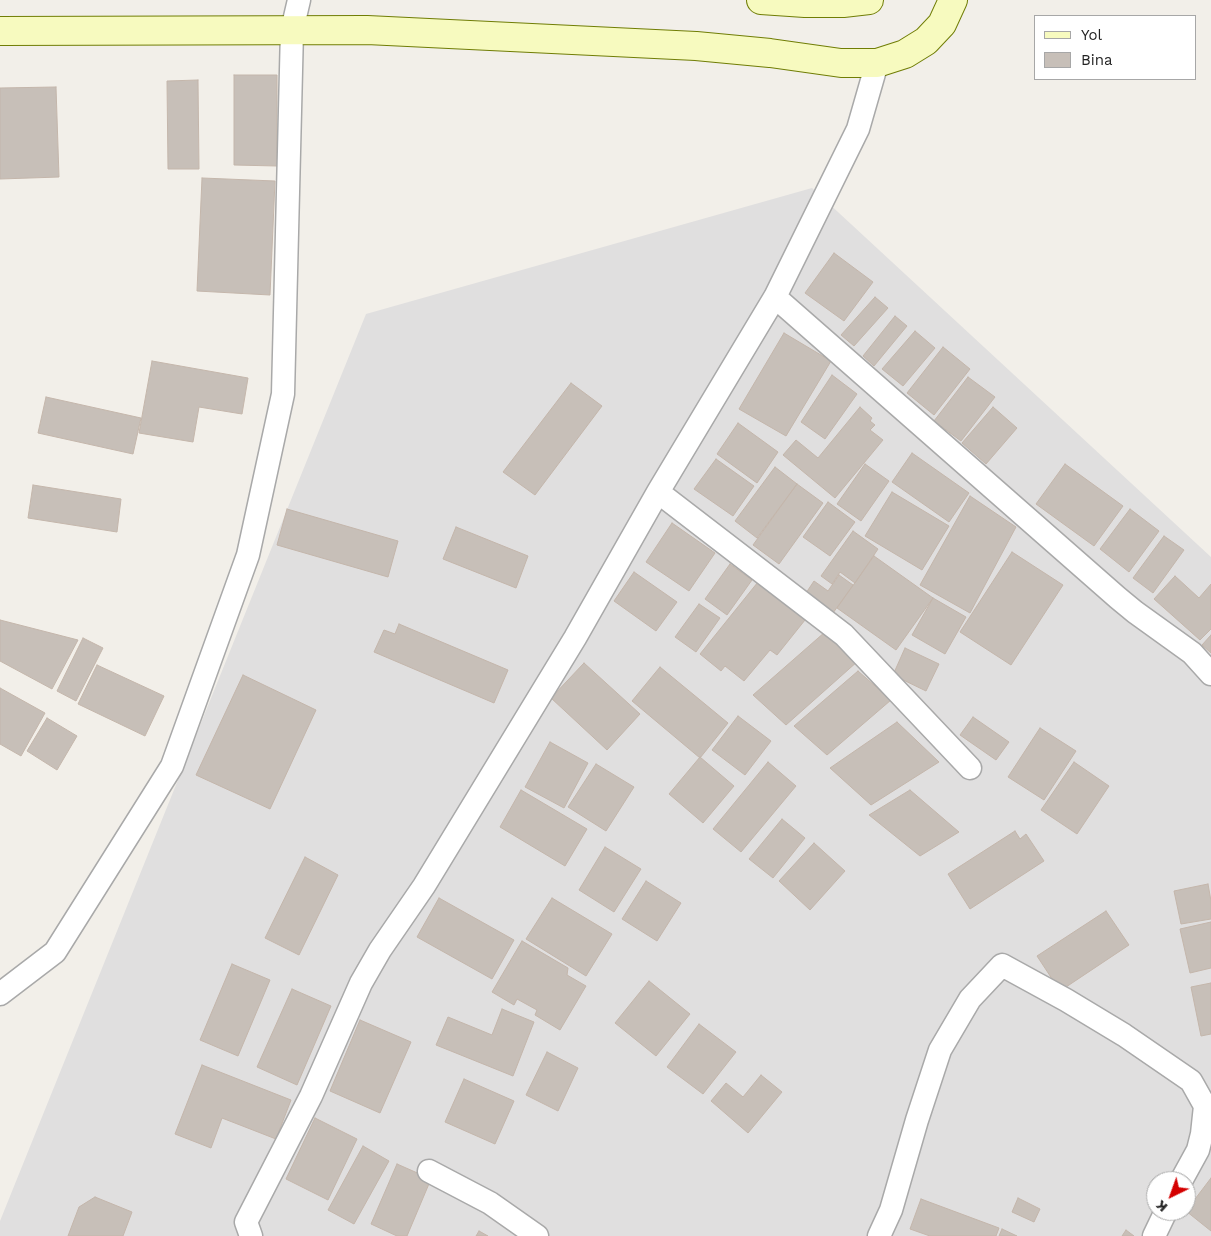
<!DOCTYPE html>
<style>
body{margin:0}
#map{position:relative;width:1211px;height:1236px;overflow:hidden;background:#f2efe9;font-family:"Work Sans",sans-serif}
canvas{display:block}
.legend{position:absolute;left:1034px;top:15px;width:162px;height:65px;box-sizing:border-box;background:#fff;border:1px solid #a7a7a7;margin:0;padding:6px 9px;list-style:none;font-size:15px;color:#222}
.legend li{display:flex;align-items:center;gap:10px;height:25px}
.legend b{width:25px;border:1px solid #a7a7a7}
.north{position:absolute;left:1146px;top:1171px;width:50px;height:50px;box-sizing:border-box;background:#fff;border:1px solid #a7a7a7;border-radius:50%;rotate:222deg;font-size:14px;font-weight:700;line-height:20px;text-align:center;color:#222}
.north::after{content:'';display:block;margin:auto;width:18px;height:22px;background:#d40000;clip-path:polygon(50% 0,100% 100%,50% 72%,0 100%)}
</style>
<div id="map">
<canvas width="1211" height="1236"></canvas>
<ul class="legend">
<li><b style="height:6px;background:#f7fabf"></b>Yol</li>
<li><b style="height:14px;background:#c7bfb8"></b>Bina</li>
</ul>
<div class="north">K</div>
</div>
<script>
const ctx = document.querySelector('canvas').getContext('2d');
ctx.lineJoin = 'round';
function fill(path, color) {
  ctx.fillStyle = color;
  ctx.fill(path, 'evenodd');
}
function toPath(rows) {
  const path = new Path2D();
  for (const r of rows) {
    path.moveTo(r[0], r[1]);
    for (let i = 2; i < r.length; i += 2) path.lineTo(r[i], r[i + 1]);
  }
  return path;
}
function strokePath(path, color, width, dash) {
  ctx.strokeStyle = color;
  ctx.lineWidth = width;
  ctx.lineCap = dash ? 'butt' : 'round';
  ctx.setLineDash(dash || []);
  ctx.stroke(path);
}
fill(toPath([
 [812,188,1211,557,1211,1236,0,1236,0,1221,366,314],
 [1156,1181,1186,1181,1186,1211,1156,1211]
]), '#e0dfdf');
const building = toPath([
 [234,75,277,75,277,166,234,165,234,75],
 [198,80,199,169,168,169,167,81,198,80],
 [56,87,59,177,0,179,0,88,56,87],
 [202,178,275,181,270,295,197,291,202,178],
 [834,253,873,282,844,321,805,293,834,253],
 [875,297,888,308,854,346,841,335,875,297],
 [895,316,907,326,874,366,863,356,895,316],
 [915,331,935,348,903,386,882,369,915,331],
 [784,333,831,361,786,436,739,409,784,333],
 [943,347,970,369,934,415,907,393,943,347],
 [152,361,248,378,242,414,199,407,193,442,139,433,152,361],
 [832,375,857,394,825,439,801,422,832,375],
 [968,377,995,397,961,441,934,421,968,377],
 [571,383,602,406,535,495,503,472,571,383],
 [46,397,141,418,133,454,38,433,46,397],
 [860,407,872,418,870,421,875,425,870,430,883,440,835,498,783,455,796,440,818,458,860,407],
 [993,407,1017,428,986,464,962,443,993,407],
 [738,423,778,452,757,483,717,454,738,423],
 [912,453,969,493,949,522,892,482,912,453],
 [716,459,754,486,733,516,694,489,716,459],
 [865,464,889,481,861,521,837,504,865,464],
 [1065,464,1123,506,1094,546,1036,504,1065,464],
 [775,467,797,484,757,538,735,521,775,467],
 [797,484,823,503,779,564,753,545,797,484],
 [33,485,121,499,117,532,28,518,33,485],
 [892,492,949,526,922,570,865,536,892,492],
 [970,496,1016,527,970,613,920,585,970,496],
 [828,502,855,522,830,556,803,537,828,502],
 [287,509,398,541,388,577,277,545,287,509],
 [1130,509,1159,531,1129,572,1100,549,1130,509],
 [672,523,715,553,689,591,646,562,672,523],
 [456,527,528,556,516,588,443,559,456,527],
 [853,531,878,549,855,583,840,572,832,584,821,576,853,531],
 [1164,536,1184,550,1153,593,1133,578,1164,536],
 [1012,552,1063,585,1011,665,960,632,1012,552],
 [874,556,933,598,896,650,837,608,874,556],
 [730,564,752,580,727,615,705,599,730,564],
 [634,572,677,602,656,631,614,601,634,572],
 [839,575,853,585,833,613,806,593,814,581,828,591,839,575],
 [1175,576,1199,598,1211,584,1211,629,1200,640,1154,599,1175,576],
 [758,582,805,620,777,655,770,650,744,681,725,666,721,671,700,654,758,582],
 [933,598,966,617,945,654,912,635,933,598],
 [699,604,720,618,696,652,675,637,699,604],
 [0,620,78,640,52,689,0,661,0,620],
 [399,624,508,670,494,703,374,652,384,630,395,634,399,624],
 [825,632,858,661,786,725,753,695,825,632],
 [1211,635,1211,653,1202,645,1211,635],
 [83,638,103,648,76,701,57,691,83,638],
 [905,648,939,664,926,691,893,675,905,648],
 [584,663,640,714,607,750,551,698,584,663],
 [97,665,164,696,145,736,78,704,97,665],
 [660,667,728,723,700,758,632,701,660,667],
 [858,671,891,700,827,755,794,726,858,671],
 [243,675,316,710,270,809,196,775,243,675],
 [0,688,45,713,21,756,0,744,0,688],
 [738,716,771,741,745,775,712,750,738,716],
 [973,717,1009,742,996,760,960,735,973,717],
 [47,718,77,736,57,770,27,751,47,718],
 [897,722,939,762,871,805,830,768,897,722],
 [1040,728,1076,751,1044,800,1008,777,1040,728],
 [550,742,588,763,564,808,525,787,550,742],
 [700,757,734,786,703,823,669,794,700,757],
 [768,762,796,786,741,852,713,829,768,762],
 [1074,762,1109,786,1077,834,1041,810,1074,762],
 [596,764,634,787,606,831,568,807,596,764],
 [521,790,587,829,565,866,500,827,521,790],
 [910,790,959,832,920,856,869,815,910,790],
 [782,819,805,838,773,878,749,859,782,819],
 [1015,831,1020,839,1026,834,1044,861,970,909,948,874,1015,831],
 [814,843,845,871,810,910,779,881,814,843],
 [605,847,641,869,614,912,579,890,605,847],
 [305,857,338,875,299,955,265,938,305,857],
 [646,881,681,903,657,941,622,919,646,881],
 [1208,884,1211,901,1211,919,1181,924,1174,891,1208,884],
 [439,898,514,940,492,979,417,937,439,898],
 [552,898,612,934,586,976,526,939,552,898],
 [1106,911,1129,945,1060,991,1037,956,1106,911],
 [1211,922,1211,968,1190,973,1180,929,1211,922],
 [522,941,568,968,567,975,586,986,560,1030,535,1015,537,1010,517,999,514,1005,492,992,522,941],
 [232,964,270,980,238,1056,200,1040,232,964],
 [649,981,690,1014,656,1056,615,1023,649,981],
 [1211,983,1211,1034,1201,1036,1191,987,1211,983],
 [292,989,331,1006,297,1085,257,1067,292,989],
 [502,1009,534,1022,513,1076,436,1045,448,1017,492,1035,502,1009],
 [360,1020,411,1042,380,1113,330,1091,360,1020],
 [699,1024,736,1052,703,1094,667,1067,699,1024],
 [547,1052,578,1068,558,1111,526,1095,547,1052],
 [202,1065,291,1100,276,1139,222,1118,211,1148,175,1134,202,1065],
 [761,1075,782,1092,748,1133,711,1101,726,1083,743,1097,761,1075],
 [464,1079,514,1101,495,1144,445,1122,464,1079],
 [315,1118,357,1139,328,1200,286,1179,315,1118],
 [363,1146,389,1161,354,1224,328,1210,363,1146],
 [397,1164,431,1179,407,1236,397,1236,371,1224,397,1164],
 [1211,1178,1211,1231,1186,1211,1211,1178],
 [95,1197,132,1212,123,1236,68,1236,79,1207,95,1197],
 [1018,1198,1040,1209,1034,1222,1012,1212,1018,1198],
 [921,1199,999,1228,996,1236,930,1236,910,1229,921,1199],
 [1002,1229,1017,1236,999,1236,1002,1229],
 [1126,1230,1134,1236,1122,1236,1126,1230],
 [479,1231,488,1236,476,1236,479,1231]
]);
fill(building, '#c7bfb8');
strokePath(building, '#c4b6ab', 1);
const minor = toPath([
 [775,297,1118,598,1135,612,1192,653,1211,674],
 [658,492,844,635,970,768],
 [0,994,55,952,172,766,248,555,283,394,292,30,299,0],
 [429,1171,490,1203,537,1236],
 [251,1236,246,1222,311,1096,361,983,380,950,424,886,575,638,658,492,775,297,858,129,877,63],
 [879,1236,891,1210,917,1120,940,1050,970,999,1002,965,1066,1000,1124,1035,1191,1081,1205,1106,1202,1134,1198,1150,1181,1181],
 [1154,1236,1166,1211]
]);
const secondary = toPath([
 [761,0,805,3,843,3,869,0],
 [0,31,367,30,696,46,770,53,841,63,877,63,905,54,926,41,942,24,953,0]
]);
strokePath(minor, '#a9a9a9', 25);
strokePath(secondary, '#707d05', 30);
strokePath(minor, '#fff', 22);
strokePath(secondary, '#f7fabf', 28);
</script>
